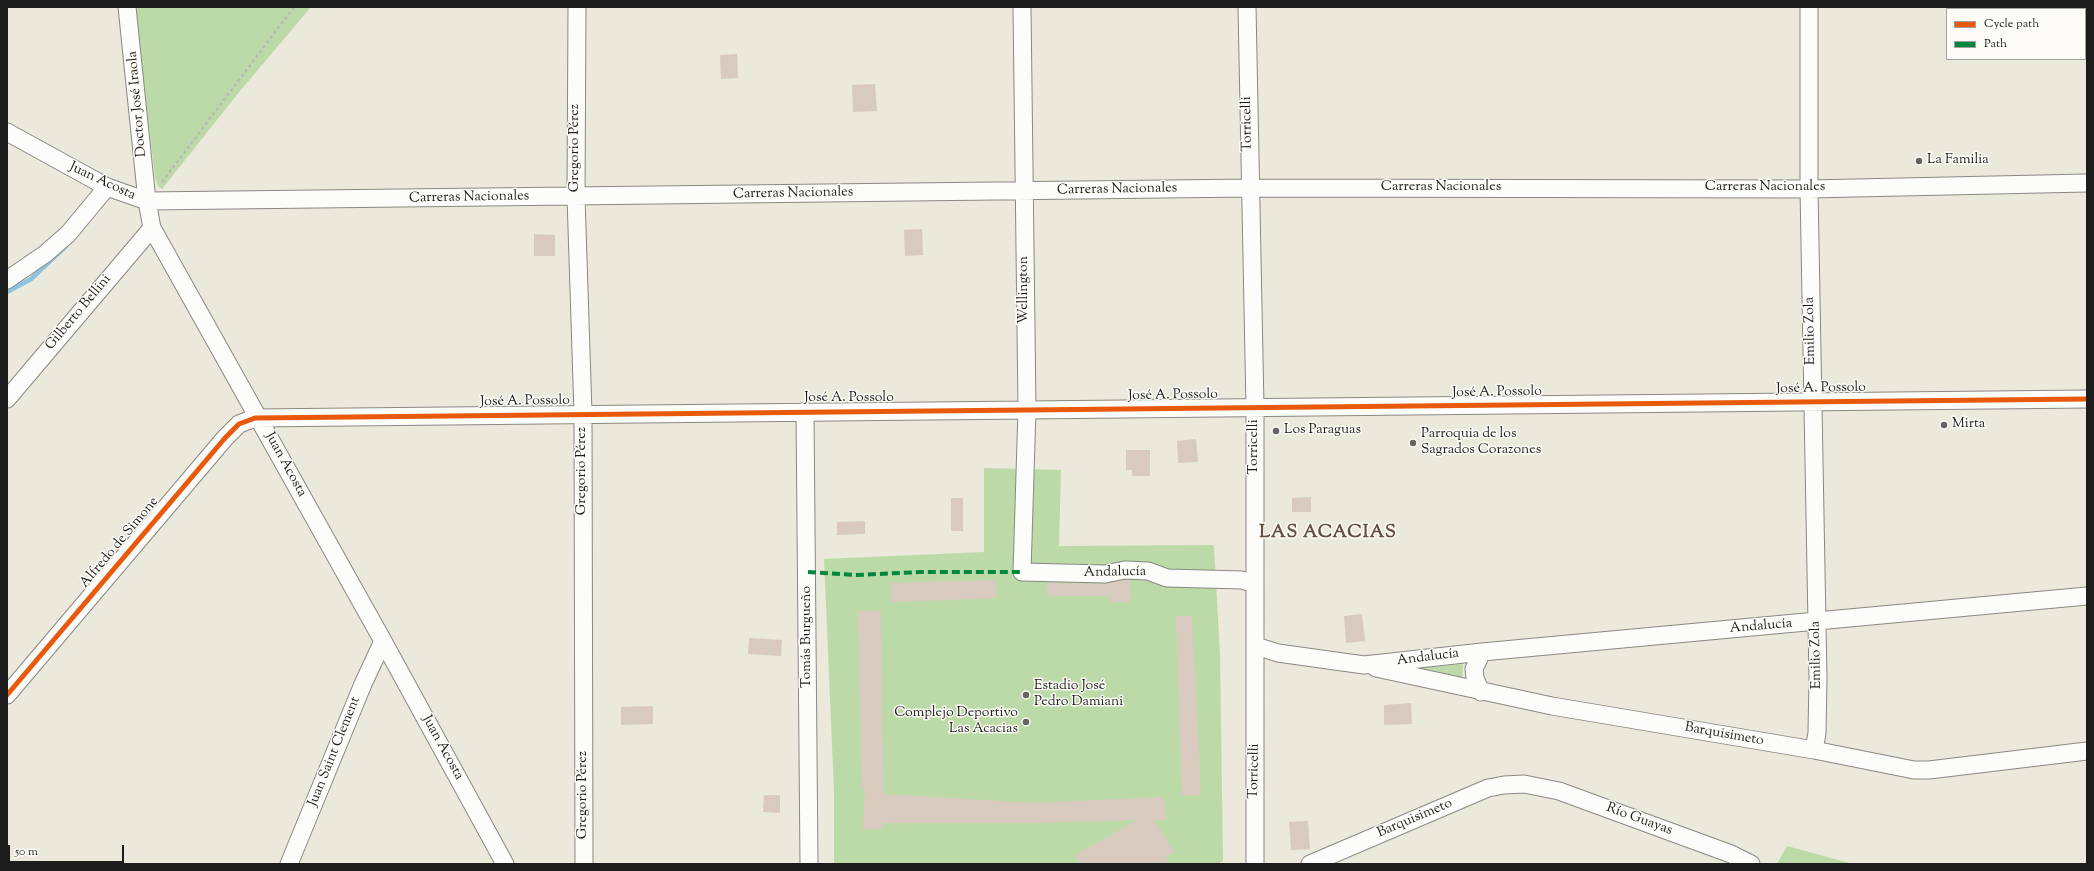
<!DOCTYPE html>
<meta charset="utf-8">
<style>
body{margin:0}
#map{position:relative;width:2094px;height:871px;overflow:hidden;background:#ebe8dc;font-family:"Sorts Mill Goudy",serif}
canvas{display:block}
.frame{position:absolute;inset:0;border:8px solid #1c1c1c;pointer-events:none}
.legend{position:absolute;left:1946px;top:8px;width:140px;height:52px;box-sizing:border-box;background:#fdfcf7;border:1px solid #a3a29f;margin:0;padding:5px 7px;list-style:none;font-size:12px;color:#1c1c1c}
.legend li{display:flex;align-items:center;gap:8px;height:20px}
.legend b{width:20px;border:1px solid #a3a29f}
.scale{position:absolute;left:8px;top:845px;width:116px;height:18px;box-sizing:border-box;border:2px solid #1c1c1c;border-top:0;padding-left:5px;font-size:12px;line-height:14px;white-space:nowrap;color:#1c1c1c;-webkit-text-stroke:3px #fdfcf7;paint-order:stroke}
</style>
<div id="map">
<canvas width="2094" height="871"></canvas>
<div class="frame"></div>
<ul class="legend">
<li><b style="height:5px;background:#e8590c"></b>Cycle path</li>
<li><b style="height:5px;background:#00873e"></b>Path</li>
</ul>
<div class="scale">50 m</div>
</div>
<script>
const ctx = document.querySelector('canvas').getContext('2d');
ctx.lineJoin = 'round';
function fill(path, color) {
  ctx.fillStyle = color;
  ctx.fill(path, 'evenodd');
}
function toPath(rows) {
  const path = new Path2D();
  for (const r of rows) {
    path.moveTo(r[0], r[1]);
    for (let i = 2; i < r.length; i += 2) path.lineTo(r[i], r[i + 1]);
  }
  return path;
}
function strokePath(path, color, width, dash) {
  ctx.strokeStyle = color;
  ctx.lineWidth = width;
  ctx.lineCap = dash ? 'butt' : 'round';
  ctx.setLineDash(dash || []);
  ctx.stroke(path);
}
function write(font, color, halo, rows, align = 'center') {
  ctx.font = font + ' "Sorts Mill Goudy",serif';
  ctx.lineWidth = 3;
  ctx.setLineDash([]);
  ctx.textBaseline = 'middle';
  ctx.strokeStyle = halo;
  ctx.fillStyle = color;
  for (const [text, x, y, turn = 0] of rows) {
    ctx.save();
    ctx.translate(x, y);
    ctx.rotate((+turn || 0) * Math.PI / 180);
    ctx.textAlign = isNaN(turn) ? turn : align;
    if (halo) ctx.strokeText(text, 0, 0);
    ctx.fillText(text, 0, 0);
    ctx.restore();
  }
}
fill(toPath([
 [135,7,311,7,240,91,162,189,158,186,155,178],
 [984,468,1061,470,1059,546,1214,545,1220,654,1223,861,1218,864,834,864,834,791,824,559,984,552],
 [1463,664,1462,682,1421,674,1421,668],
 [1787,846,1853,864,1777,864]
]), '#bcd9a8');
strokePath(toPath([
 [7,292,31,279,66,246]
]), '#8dc3de', 4.5);
fill(toPath([
 [737,54,738,78,721,79,720,55],
 [875,84,877,111,853,112,852,85],
 [922,229,923,255,905,256,904,230],
 [534,234,555,235,555,256,534,256],
 [1196,439,1198,462,1178,463,1177,441],
 [1126,450,1150,450,1150,476,1132,476,1132,470,1126,470],
 [1311,497,1311,512,1292,512,1292,498],
 [951,498,963,498,963,531,951,531],
 [865,521,865,534,837,535,837,522],
 [995,580,996,598,892,602,891,583],
 [1126,580,1130,580,1131,602,1109,602,1109,596,1047,596,1046,583,1105,584],
 [858,611,881,611,883,794,1032,803,1164,797,1166,820,1154,820,1174,852,1166,857,1170,864,1080,864,1075,855,1138,820,1033,823,883,823,882,829,863,829,865,789,862,789],
 [1362,614,1365,641,1346,643,1344,616],
 [1176,616,1192,616,1201,795,1182,796],
 [749,638,782,640,781,656,748,654],
 [1411,703,1412,724,1384,725,1384,705],
 [653,706,653,724,621,725,621,707],
 [764,795,780,795,780,813,763,812],
 [1308,821,1310,849,1291,850,1289,822]
]), '#d9cabf');
const minor = toPath([
 [127,7,147,201,152,228,383,641,505,864],
 [577,7,576,197,583,413,584,864],
 [1022,7,1027,409,1022,572,1105,574,1125,570,1148,571,1167,578,1242,580,1255,584],
 [1247,7,1255,407,1255,864],
 [1809,7,1809,189,1818,678,1817,733,1814,750],
 [7,132,107,187,147,201,1249,188,1809,189,2087,183],
 [7,280,45,254,68,234,107,187],
 [7,399,152,228],
 [805,411,809,864],
 [1256,646,1278,653,1364,665,1482,652,2087,596],
 [1376,668,1552,706,1814,750,1914,770,1929,770,2087,751],
 [1481,692,1475,678,1474,669,1482,652],
 [7,695,225,438,239,424,255,418,2087,399],
 [289,864,363,684,383,641],
 [1310,864,1488,788,1504,785,1524,784,1559,791,1731,854,1751,864]
]);
strokePath(minor, '#8a8882', 19);
strokePath(toPath([
 [162,182,294,7]
]), '#b9b8b7', 2.5, [3, 3]);
strokePath(minor, '#fcfcfa', 17);
strokePath(toPath([
 [808,572,856,575,920,572,1022,572]
]), '#00873e', 4, [8, 4]);
strokePath(toPath([
 [7,695,225,438,239,424,255,418,2087,399]
]), '#e8590c', 5);
for (const [x, y, r, color] of [
 [1919,161,4,"#64635f"],
 [1944,425,4,"#64635f"],
 [1276,431,4,"#64635f"],
 [1413,443,4,"#64635f"],
 [1026,695,4,"#64635f"],
 [1026,722,4,"#64635f"]
]) {
  const dot = new Path2D();
  dot.arc(x, y, r, 0, 2 * Math.PI);
  ctx.fillStyle = color;
  ctx.fill(dot);
  strokePath(dot, '#fdfcf7', 1.5);
}
write('14px', '#1c1c1c', '#fdfcf7', [
 ["Doctor José Iraola",138,104,-95],
 ["Torricelli",1248,124,-91],
 ["Gregorio Pérez",576,148,-90],
 ["Juan Acosta",102,182,25],
 ["Carreras Nacionales",1441,188],
 ["Carreras Nacionales",1765,188],
 ["Carreras Nacionales",1117,190,-1],
 ["Carreras Nacionales",793,194,-1],
 ["Carreras Nacionales",469,198,-1],
 ["Wellington",1025,290,-90],
 ["Gilberto Bellini",79,313,-50],
 ["Emilio Zola",1811,331,-91],
 ["José A. Possolo",1821,389,-1],
 ["José A. Possolo",1497,393,-1],
 ["José A. Possolo",1173,396,-1],
 ["José A. Possolo",849,399],
 ["José A. Possolo",525,402,-1],
 ["Torricelli",1255,447,-90],
 ["Juan Acosta",285,465,61],
 ["Gregorio Pérez",583,471,-90],
 ["Alfredo de Simone",120,543,-50],
 ["Andalucía",1115,573,-1],
 ["Andalucía",1761,627,-5],
 ["Tomás Burgueño",808,637,-90],
 ["Emilio Zola",1817,655,-91],
 ["Andalucía",1428,658,-7],
 ["Barquisimeto",1724,735,10],
 ["Juan Acosta",442,748,61],
 ["Juan Saint Clement",335,752,-68],
 ["Torricelli",1255,771,-89],
 ["Gregorio Pérez",584,795,-90],
 ["Barquisimeto",1415,819,-23],
 ["Río Guayas",1639,820,20]
]);
write('14px', '#1c1c1c', '#fdfcf7', [
 ["La Familia",1927,161],
 ["Mirta",1952,425],
 ["Los Paraguas",1284,431],
 ["Parroquia de los",1421,435],
 ["Sagrados Corazones",1421,451],
 ["Estadio José",1034,687],
 ["Pedro Damiani",1034,703],
 ["Complejo Deportivo",1018,714,"right"],
 ["Las Acacias",1018,730,"right"]
], 'left');
ctx.letterSpacing = '1px';
write('bold 18px', '#644d41', '#fdfcf7', [
 ["LAS ACACIAS",1328,534]
]);
ctx.letterSpacing = '0px';
</script>
